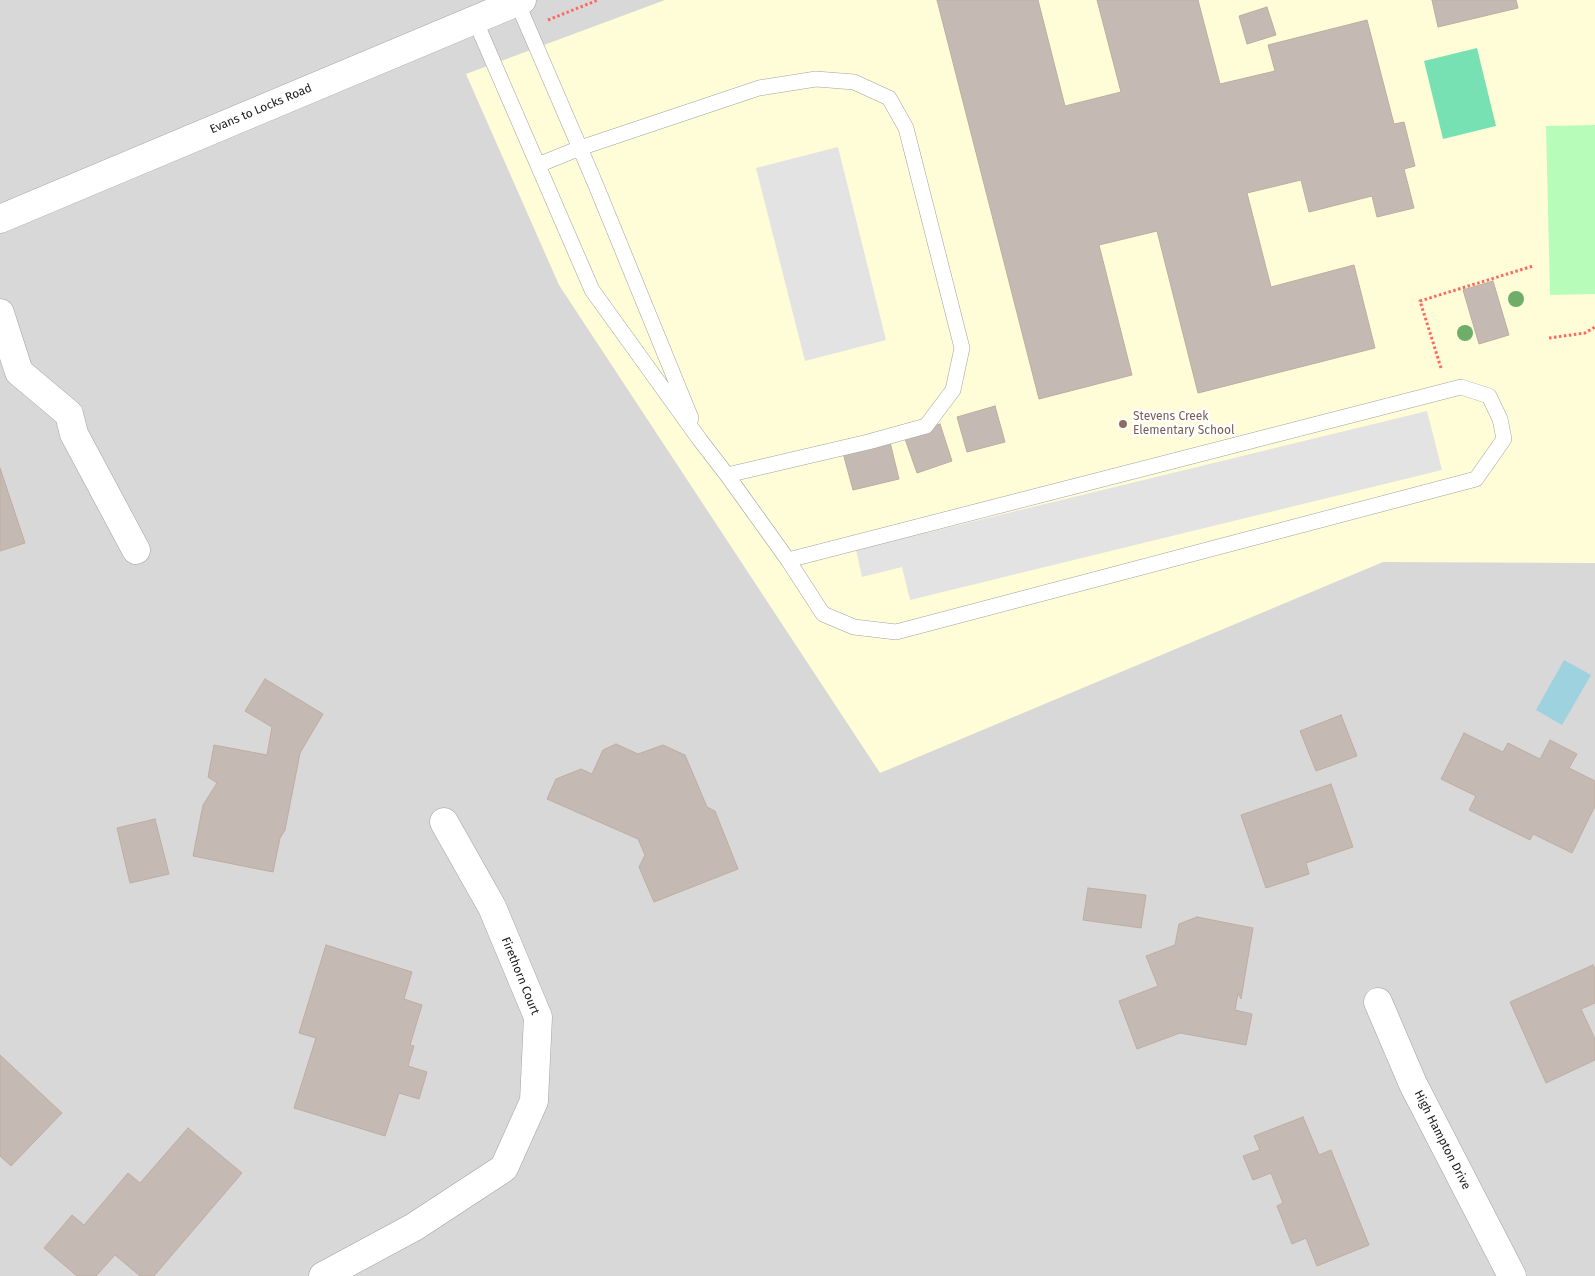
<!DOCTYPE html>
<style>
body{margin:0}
canvas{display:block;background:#ede8df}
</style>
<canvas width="1595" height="1276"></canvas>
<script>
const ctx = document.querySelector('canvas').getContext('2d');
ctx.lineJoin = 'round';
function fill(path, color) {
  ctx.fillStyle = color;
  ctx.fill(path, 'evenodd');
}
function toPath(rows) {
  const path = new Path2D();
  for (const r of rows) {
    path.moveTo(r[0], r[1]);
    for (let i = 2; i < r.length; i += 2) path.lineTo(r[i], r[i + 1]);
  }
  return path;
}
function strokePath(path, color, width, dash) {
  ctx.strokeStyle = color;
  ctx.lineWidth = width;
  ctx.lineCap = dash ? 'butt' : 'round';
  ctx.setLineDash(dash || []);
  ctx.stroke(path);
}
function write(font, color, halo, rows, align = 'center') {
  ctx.font = font + ' "Fira Sans",sans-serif';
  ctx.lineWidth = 4.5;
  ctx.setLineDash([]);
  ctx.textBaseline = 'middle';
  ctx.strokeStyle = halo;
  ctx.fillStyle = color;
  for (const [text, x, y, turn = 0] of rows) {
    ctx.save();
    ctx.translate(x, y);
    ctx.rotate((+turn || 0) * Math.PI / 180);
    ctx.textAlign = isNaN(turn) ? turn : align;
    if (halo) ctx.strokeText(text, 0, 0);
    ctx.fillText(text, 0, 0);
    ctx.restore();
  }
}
fill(toPath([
 [0,0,1595,0,1595,1276,0,1276]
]), '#d9d8d8');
fill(toPath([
 [665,0,1595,0,1595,563,1383,562,880,773,559,285,466,74]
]), '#fffdd7');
fill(toPath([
 [1595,125,1595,294,1550,295,1546,126]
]), '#b8fcba');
fill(toPath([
 [1477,48,1496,126,1443,139,1424,61]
]), '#78e1b4');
fill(toPath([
 [838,147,886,340,805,361,756,168],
 [1427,411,1442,470,910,600,902,567,862,577,856,550]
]), '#e3e3e3');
fill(toPath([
 [1564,660,1591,675,1562,725,1536,710]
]), '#9dd2de');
const building = toPath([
 [937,0,1038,0,1065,106,1121,92,1097,0,1198,0,1220,84,1275,71,1268,45,1367,20,1394,124,1404,122,1415,166,1404,169,1414,208,1377,217,1372,196,1309,212,1301,180,1247,193,1271,287,1354,265,1375,348,1198,393,1157,231,1099,245,1132,375,1039,399,937,0],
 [1432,0,1516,0,1518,8,1438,27,1432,0],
 [1267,7,1276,35,1247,44,1239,16,1267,7],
 [1493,281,1509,335,1479,344,1463,290,1493,281],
 [995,406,1005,442,967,452,957,417,995,406],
 [940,424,952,461,917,473,904,436,940,424],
 [890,442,899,479,853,490,843,453,890,442],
 [0,468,25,543,0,551,0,468],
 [265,679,323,714,300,753,285,830,280,838,273,872,193,856,203,805,217,783,208,777,214,745,267,755,272,727,245,711,265,679],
 [1341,715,1357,756,1316,771,1300,731,1341,715],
 [1464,733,1503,752,1508,743,1540,759,1550,740,1577,754,1569,768,1595,781,1595,806,1572,853,1533,834,1530,840,1469,810,1476,796,1441,779,1464,733],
 [616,744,638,754,663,745,685,755,707,807,715,811,738,869,654,902,639,867,645,855,638,839,547,799,556,779,581,769,592,774,603,750,616,744],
 [1331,784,1353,847,1306,863,1309,874,1266,888,1241,815,1331,784],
 [155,819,169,874,130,883,117,828,155,819],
 [1088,888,1146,895,1141,928,1083,920,1088,888],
 [1197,917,1253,928,1241,999,1238,993,1235,1010,1252,1014,1246,1045,1180,1033,1137,1049,1119,1001,1158,986,1146,956,1175,945,1179,924,1197,917],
 [326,945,412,972,404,999,422,1005,410,1045,414,1046,408,1066,427,1072,419,1099,399,1093,385,1136,294,1108,316,1038,299,1033,326,945],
 [1593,965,1595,969,1595,1003,1581,1009,1595,1039,1595,1060,1546,1083,1510,1002,1593,965],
 [0,1055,62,1113,11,1166,0,1156,0,1055],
 [1303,1117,1319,1155,1331,1150,1369,1245,1317,1266,1306,1238,1292,1244,1277,1206,1283,1203,1271,1173,1253,1180,1243,1156,1260,1150,1254,1136,1303,1117],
 [188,1128,242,1173,154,1276,140,1276,115,1255,96,1276,77,1276,44,1248,72,1215,84,1225,128,1173,140,1183,188,1128]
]);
fill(building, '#c5bab3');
strokePath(building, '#bfada1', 1);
const service = toPath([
 [517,2,595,183,691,418],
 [475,20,592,290,700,440,727,475,788,560,823,614,854,627,896,632,1476,479,1504,439,1500,419,1489,396,1461,387,788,560],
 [538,165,580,148,759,88,816,79,854,82,889,98,906,128,962,348,953,390,926,426,868,442,727,475]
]);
const minor = toPath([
 [0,313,19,372,69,414,74,434,136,550],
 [1378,1002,1413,1084,1512,1276],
 [323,1276,414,1227,504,1168,534,1101,538,1017,492,907,444,822]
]);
const tertiary = toPath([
 [0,219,522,0]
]);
strokePath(service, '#a2a2a2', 16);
strokePath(minor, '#a2a2a2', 29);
strokePath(tertiary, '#a2a2a2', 29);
strokePath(toPath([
 [548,20,598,0],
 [1549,338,1585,333,1595,327],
 [1441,368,1420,301,1533,266]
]), '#ff685f', 3, [2.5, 2.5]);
strokePath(service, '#fff', 15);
strokePath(minor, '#fff', 28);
strokePath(tertiary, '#fff', 28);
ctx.fillStyle = '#6ead6a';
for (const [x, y] of [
 [1516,299],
 [1465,333]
]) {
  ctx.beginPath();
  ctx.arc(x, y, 8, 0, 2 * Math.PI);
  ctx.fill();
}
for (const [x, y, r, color] of [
 [1123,424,5,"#8d6e63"]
]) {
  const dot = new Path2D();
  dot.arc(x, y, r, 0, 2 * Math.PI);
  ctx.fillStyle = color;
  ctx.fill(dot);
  strokePath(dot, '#fff', 2);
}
write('12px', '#1b1b1b', '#fff', [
 ["Evans to Locks Road",261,109,-23],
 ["Firethorn Court",520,976,68],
 ["High Hampton Drive",1442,1140,63]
]);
write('12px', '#785e54', '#fff', [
 ["Stevens Creek",1133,417],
 ["Elementary School",1133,431]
], 'left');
</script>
